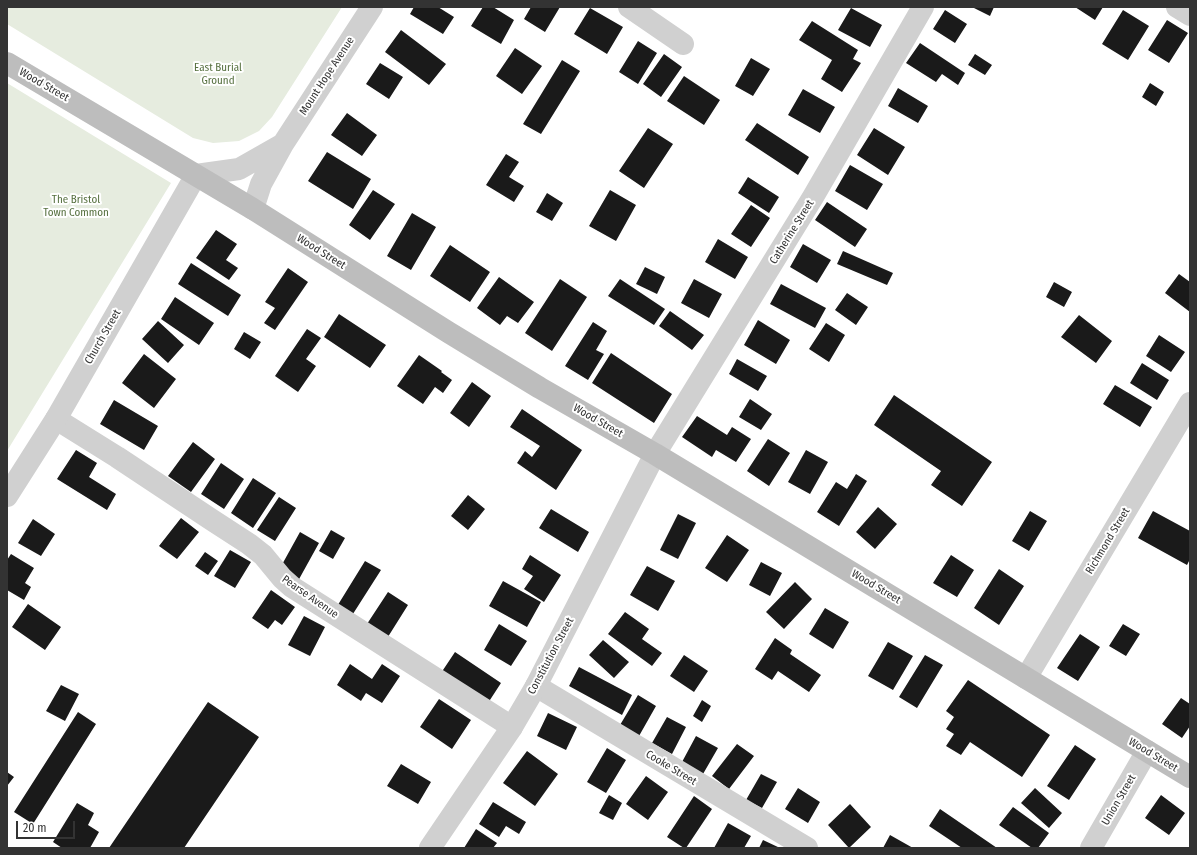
<!DOCTYPE html>
<style>
body{margin:0}
#map{position:relative;width:1197px;height:855px;overflow:hidden;background:#fff;font-family:"Fira Sans Condensed",sans-serif}
canvas{display:block}
.frame{position:absolute;inset:0;border:8px solid #333;pointer-events:none}
.scale{position:absolute;left:16px;top:821px;width:59px;height:18px;box-sizing:border-box;border:2px solid #333;border-top:0;padding-left:5px;font-size:12px;line-height:14px;white-space:nowrap;color:#333;-webkit-text-stroke:3px #fff;paint-order:stroke}
</style>
<div id="map">
<canvas width="1197" height="855"></canvas>
<div class="frame"></div>
<div class="scale">20 m</div>
</div>
<script>
const ctx = document.querySelector('canvas').getContext('2d');
ctx.lineJoin = 'round';
function fill(path, color) {
  ctx.fillStyle = color;
  ctx.fill(path, 'evenodd');
}
function toPath(rows) {
  const path = new Path2D();
  for (const r of rows) {
    path.moveTo(r[0], r[1]);
    for (let i = 2; i < r.length; i += 2) path.lineTo(r[i], r[i + 1]);
  }
  return path;
}
function strokePath(path, color, width, dash) {
  ctx.strokeStyle = color;
  ctx.lineWidth = width;
  ctx.lineCap = dash ? 'butt' : 'round';
  ctx.setLineDash(dash || []);
  ctx.stroke(path);
}
function write(font, color, halo, rows, align = 'center') {
  ctx.font = font + ' "Fira Sans Condensed",sans-serif';
  ctx.lineWidth = 4;
  ctx.setLineDash([]);
  ctx.textBaseline = 'middle';
  ctx.strokeStyle = halo;
  ctx.fillStyle = color;
  for (const [text, x, y, turn = 0] of rows) {
    ctx.save();
    ctx.translate(x, y);
    ctx.rotate((+turn || 0) * Math.PI / 180);
    ctx.textAlign = isNaN(turn) ? turn : align;
    if (halo) ctx.strokeText(text, 0, 0);
    ctx.fillText(text, 0, 0);
    ctx.restore();
  }
}
fill(toPath([
 [7,7,342,7,272,117,259,131,239,141,213,143,193,138,7,24],
 [7,83,171,183,7,451]
]), '#e6ecdf');
fill(toPath([
 [414,7,438,7,454,17,443,34,410,14],
 [483,7,493,7,514,20,501,44,471,26],
 [531,7,560,7,545,32,524,19],
 [972,7,994,7,990,16],
 [1075,7,1103,7,1095,20],
 [590,8,623,27,607,54,574,34],
 [851,8,882,25,870,47,838,30],
 [945,10,967,24,955,43,933,29],
 [1123,10,1149,26,1128,60,1102,44],
 [1167,20,1188,33,1169,63,1148,50],
 [812,21,858,50,853,59,861,63,842,92,821,79,832,60,799,40],
 [401,30,446,64,429,85,385,52],
 [638,41,657,53,638,84,619,72],
 [920,43,965,73,958,85,942,74,936,82,906,63],
 [515,48,542,66,522,94,496,76],
 [664,54,682,67,661,97,643,84],
 [975,54,992,65,985,75,968,65],
 [751,58,770,69,753,96,735,86],
 [562,60,580,71,541,134,523,124],
 [380,63,403,77,389,99,366,84],
 [684,76,720,100,704,125,667,101],
 [1150,83,1164,92,1156,106,1142,97],
 [898,88,928,106,918,123,888,106],
 [803,89,835,107,820,133,788,115],
 [347,113,377,135,362,156,331,135],
 [757,123,809,157,798,175,745,140],
 [648,128,673,144,644,188,619,171],
 [874,128,905,147,888,175,857,155],
 [327,152,371,179,353,209,308,181],
 [506,154,519,162,509,177,524,186,514,202,486,185],
 [850,165,883,184,867,210,835,191],
 [748,177,779,197,769,213,738,193],
 [373,190,395,204,370,240,349,225],
 [610,190,636,205,616,241,589,226],
 [547,193,563,203,552,221,536,212],
 [827,202,867,229,855,247,815,220],
 [751,205,770,218,751,247,731,234],
 [412,213,436,227,411,270,387,256],
 [216,230,237,244,226,260,238,268,229,280,196,258],
 [718,239,748,257,735,279,705,262],
 [803,244,831,260,817,283,790,267],
 [450,245,490,272,470,302,430,276],
 [843,251,893,273,887,285,837,264],
 [191,263,241,295,228,316,178,284],
 [645,267,665,277,657,294,636,284],
 [288,268,308,282,275,330,264,323,275,308,265,302],
 [1179,274,1190,282,1190,312,1165,293],
 [499,277,534,302,518,323,507,316,500,325,477,308],
 [560,279,587,297,552,351,525,333],
 [620,279,665,309,654,325,608,296],
 [694,279,722,294,709,318,681,303],
 [1054,282,1072,292,1064,307,1046,297],
 [781,284,826,308,815,328,770,304],
 [847,293,868,307,856,325,835,310],
 [175,297,214,323,199,345,161,319],
 [670,311,704,335,692,350,659,326],
 [339,314,386,345,370,368,324,337],
 [1079,315,1112,341,1096,363,1061,337],
 [758,320,790,340,776,364,744,345],
 [158,321,184,345,168,363,142,339],
 [593,322,607,331,596,350,604,354,588,380,565,366],
 [826,323,845,335,829,362,809,349],
 [307,329,321,338,306,359,316,366,298,392,275,376],
 [244,332,261,342,250,359,234,349],
 [1159,335,1185,352,1171,372,1146,356],
 [611,353,672,394,654,423,592,383],
 [144,354,176,379,154,408,122,383],
 [419,355,442,371,441,372,452,380,443,393,435,387,423,404,397,386],
 [737,359,767,376,758,391,729,374],
 [1142,363,1169,380,1157,400,1130,383],
 [472,382,491,396,469,427,450,413],
 [1115,385,1152,407,1140,427,1103,404],
 [894,395,992,462,962,506,931,485,941,471,874,425],
 [750,399,772,414,761,430,739,417],
 [114,400,158,426,144,450,100,424],
 [522,409,582,450,556,490,517,463,525,451,532,457,540,446,510,427],
 [697,416,727,435,732,427,751,439,736,462,716,450,712,457,682,437],
 [768,439,790,453,769,486,747,471],
 [193,442,215,459,191,492,168,476],
 [76,450,97,463,89,477,116,494,107,510,57,479],
 [806,450,828,462,810,494,788,482],
 [221,463,244,479,224,509,201,494],
 [856,474,867,481,839,526,817,512,836,482,847,489],
 [253,478,276,493,253,528,231,513],
 [468,495,485,509,468,530,451,516],
 [279,497,296,508,275,541,257,530],
 [878,507,897,524,875,549,856,532],
 [551,509,589,532,578,552,539,528],
 [1030,511,1047,521,1029,551,1012,541],
 [1153,511,1190,531,1190,559,1187,565,1138,538],
 [678,514,696,523,678,559,660,550],
 [181,518,199,532,177,559,159,546],
 [33,519,55,534,41,556,18,543],
 [331,530,345,538,333,559,319,551],
 [300,532,319,543,298,581,279,570],
 [727,535,749,550,727,582,705,568],
 [230,550,251,562,235,588,214,576],
 [205,552,218,561,208,575,195,566],
 [11,554,34,568,25,583,31,587,24,600,7,590,7,560],
 [530,555,561,575,544,602,524,589,533,576,522,569],
 [951,555,974,570,957,597,933,583],
 [365,561,381,570,351,617,336,608],
 [761,562,782,573,770,596,749,585],
 [647,566,675,581,658,611,630,595],
 [999,569,1024,586,999,625,974,608],
 [503,581,541,602,527,627,489,606],
 [795,582,812,599,784,629,766,612],
 [271,590,295,607,282,625,275,620,268,629,252,618],
 [388,592,408,605,386,640,365,627],
 [28,604,61,627,45,650,12,627],
 [825,608,849,622,833,649,809,634],
 [625,612,649,629,642,639,662,653,652,666,608,634],
 [304,616,325,627,310,656,288,645],
 [499,624,527,641,511,666,484,650],
 [1123,624,1140,634,1126,656,1109,646],
 [1080,634,1100,647,1078,681,1057,668],
 [775,638,792,650,790,654,821,675,809,692,778,671,772,680,755,669],
 [603,640,629,662,614,678,589,655],
 [888,642,913,656,893,690,868,676],
 [455,652,501,683,488,703,441,673],
 [684,655,708,671,694,692,670,676],
 [925,655,943,665,917,708,899,697],
 [350,664,372,679,382,664,400,676,382,703,366,693,361,701,337,685],
 [579,667,632,695,622,715,569,686],
 [968,680,1050,735,1022,777,970,742,961,755,946,746,954,734,946,729,954,717,946,711],
 [61,685,79,694,65,721,46,711],
 [638,695,656,706,639,736,620,725],
 [1181,698,1190,704,1190,726,1182,738,1162,724],
 [439,699,471,720,452,749,420,727],
 [702,700,711,706,702,722,693,716],
 [208,702,259,737,184,848,109,848],
 [78,712,96,724,33,824,14,812],
 [548,713,577,727,566,750,537,736],
 [667,717,686,727,672,754,652,743],
 [696,736,718,748,703,774,682,762],
 [737,744,754,756,729,789,712,776],
 [1075,745,1096,759,1069,800,1047,786],
 [607,748,626,760,606,793,587,782],
 [527,751,558,774,535,806,503,783],
 [401,764,431,782,418,804,387,786],
 [7,772,14,777,7,786],
 [761,774,777,782,762,808,746,800],
 [646,776,668,792,648,820,626,804],
 [798,788,820,802,808,823,785,809],
 [1035,788,1062,813,1049,828,1021,803],
 [609,795,622,803,613,820,599,813],
 [1161,795,1185,813,1169,835,1145,818],
 [694,796,712,809,686,848,684,848,667,837],
 [493,802,526,822,519,834,506,826,499,837,479,824],
 [77,803,94,813,88,825,99,832,90,848,62,848,53,842],
 [850,804,871,827,849,848,828,825],
 [1013,807,1049,833,1038,848,1032,848,999,825],
 [940,809,997,848,962,848,929,826],
 [728,823,751,836,744,848,714,848],
 [476,829,497,843,493,848,464,848],
 [890,835,913,848,883,848],
 [763,840,780,848,759,848]
]), '#1a1a1a');
strokePath(toPath([
 [629,7,683,44],
 [1177,7,1190,15],
 [56,419,117,457,212,520,249,544,263,555,282,578,292,587,512,727],
 [655,454,813,197,923,7],
 [1026,678,1190,403],
 [536,686,807,848],
 [1091,848,1147,751]
]), '#d0d0d0', 22);
strokePath(toPath([
 [253,209,261,184,283,144,372,7],
 [7,496,56,419,196,175,239,169,283,144],
 [430,848,512,727,536,686,655,454]
]), '#d0d0d0', 22);
strokePath(toPath([
 [7,63,253,209,448,332,540,388,655,454,1190,777]
]), '#bdbdbd', 22);
write('11px', '#56703f', '#fff', [
 ["East Burial",218,68],
 ["Ground",218,81],
 ["The Bristol",76,200],
 ["Town Common",76,213]
]);
write('11px', '#333', '#fff', [
 ["Mount Hope Avenue",327,76,-57],
 ["Wood Street",44,85,30],
 ["Catherine Street",792,232,-58],
 ["Wood Street",321,252,32],
 ["Church Street",103,337,-60],
 ["Wood Street",598,421,30],
 ["Richmond Street",1108,541,-59],
 ["Wood Street",876,587,31],
 ["Pearse Avenue",310,597,35],
 ["Constitution Street",551,656,-62],
 ["Wood Street",1153,755,31],
 ["Cooke Street",671,768,31],
 ["Union Street",1119,800,-60]
]);
</script>
